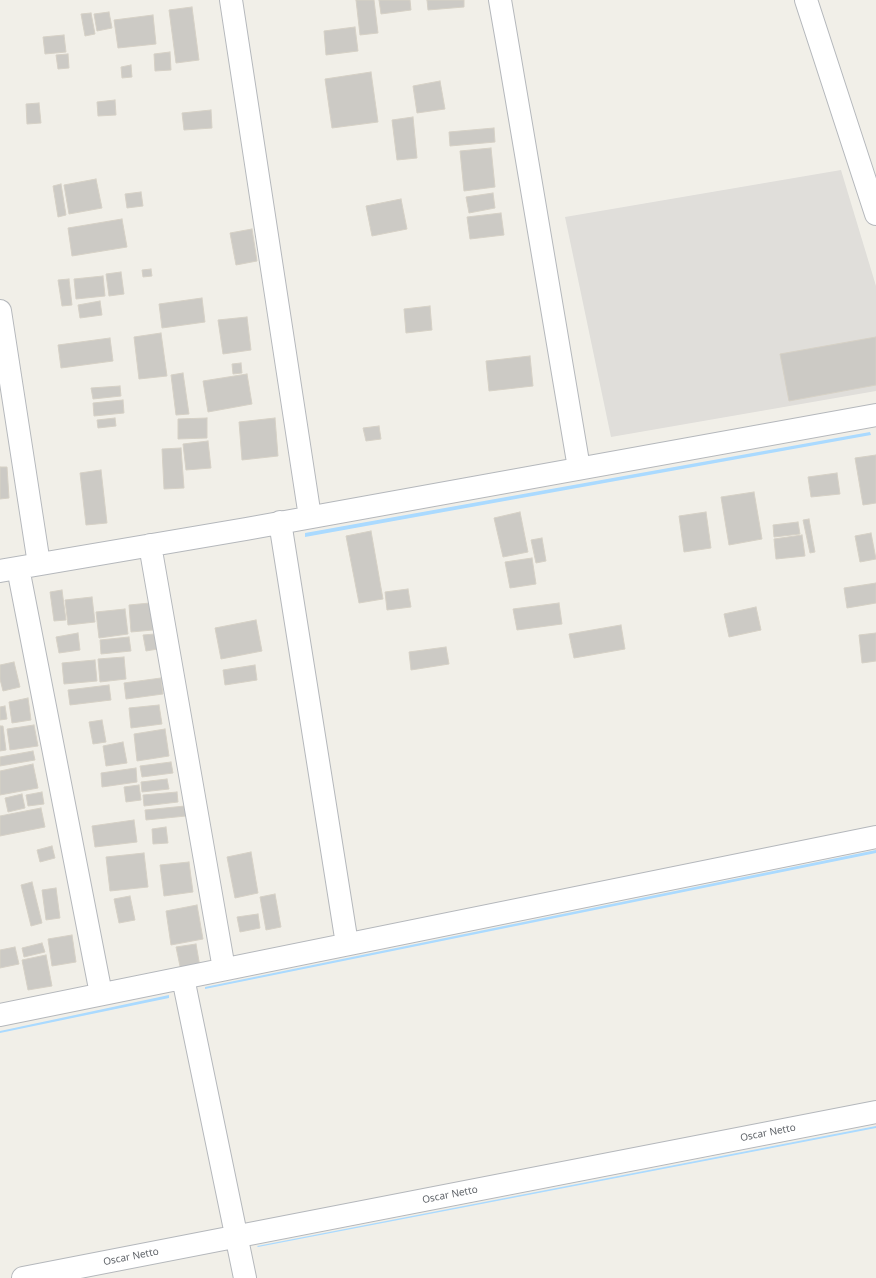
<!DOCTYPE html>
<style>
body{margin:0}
canvas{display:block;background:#f1efe8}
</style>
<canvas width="876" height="1278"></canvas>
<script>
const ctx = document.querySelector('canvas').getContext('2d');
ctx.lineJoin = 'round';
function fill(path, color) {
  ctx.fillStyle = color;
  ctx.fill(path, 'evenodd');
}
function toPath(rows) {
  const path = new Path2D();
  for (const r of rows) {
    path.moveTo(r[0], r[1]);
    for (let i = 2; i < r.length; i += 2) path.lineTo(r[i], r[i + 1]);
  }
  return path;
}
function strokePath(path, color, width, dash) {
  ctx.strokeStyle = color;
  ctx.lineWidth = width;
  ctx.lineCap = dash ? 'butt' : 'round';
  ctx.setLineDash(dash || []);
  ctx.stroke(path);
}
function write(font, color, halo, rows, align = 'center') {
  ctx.font = font + ' "Noto Sans",sans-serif';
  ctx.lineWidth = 4;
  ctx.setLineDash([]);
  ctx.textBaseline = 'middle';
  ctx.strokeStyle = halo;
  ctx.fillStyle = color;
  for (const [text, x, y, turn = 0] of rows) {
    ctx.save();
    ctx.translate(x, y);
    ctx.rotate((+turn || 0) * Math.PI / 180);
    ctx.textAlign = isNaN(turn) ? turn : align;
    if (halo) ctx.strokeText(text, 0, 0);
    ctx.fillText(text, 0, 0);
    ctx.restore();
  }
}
fill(toPath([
 [841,170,876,286,876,391,611,437,565,217]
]), '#e0deda');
fill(toPath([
 [870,432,871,435,305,537,305,533],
 [876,850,876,853,205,989,205,987],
 [169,995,169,998,0,1033,0,1031],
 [876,1126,876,1128,258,1247,257,1246]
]), '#aadaff');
const building = toPath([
 [356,0,374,0,378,33,360,35,356,0],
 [379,0,410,0,411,10,381,14,379,0],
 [427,0,464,0,464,7,428,10,427,0],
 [192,7,199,60,176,63,169,10,192,7],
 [109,12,112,28,97,31,94,14,109,12],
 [91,13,95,34,85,36,81,14,91,13],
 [153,15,156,44,118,48,114,20,153,15],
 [355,27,358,51,326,55,324,31,355,27],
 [64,35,66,52,45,54,43,37,64,35],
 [170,52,171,70,155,71,154,54,170,52],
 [68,54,69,68,58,69,56,55,68,54],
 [131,65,132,77,122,78,121,67,131,65],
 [371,72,378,122,332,128,325,79,371,72],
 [440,81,445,109,417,113,413,86,440,81],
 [115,100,116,115,98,116,97,102,115,100],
 [39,103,41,123,27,124,26,104,39,103],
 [211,110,212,128,184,130,182,113,211,110],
 [413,117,417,158,397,160,392,120,413,117],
 [494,128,495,142,450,146,449,132,494,128],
 [491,148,495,187,464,191,460,151,491,148],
 [96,179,102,208,69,214,64,185,96,179],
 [61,184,66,215,58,217,53,186,61,184],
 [141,192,143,206,127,208,125,194,141,192],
 [493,193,495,208,469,213,466,197,493,193],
 [401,199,407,229,372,236,366,206,401,199],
 [501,213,504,235,470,239,467,217,501,213],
 [122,219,127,247,72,256,68,228,122,219],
 [252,229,257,261,236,265,230,233,252,229],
 [151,269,152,276,143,277,142,270,151,269],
 [121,272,124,294,109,296,106,274,121,272],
 [103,276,105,296,76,299,74,279,103,276],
 [69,279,72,305,62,306,58,280,69,279],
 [202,298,205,322,162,328,159,304,202,298],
 [100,301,102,315,80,318,78,305,100,301],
 [430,306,432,330,406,333,404,309,430,306],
 [247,317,251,350,223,354,218,320,247,317],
 [161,333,167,376,139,379,134,337,161,333],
 [876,337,876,385,789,401,780,354,876,337],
 [110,338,113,361,61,368,58,345,110,338],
 [530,356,533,386,489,391,486,361,530,356],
 [241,363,242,373,233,374,232,364,241,363],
 [183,373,189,414,176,415,171,375,183,373],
 [247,374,252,404,208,412,203,381,247,374],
 [120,386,121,396,93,399,91,388,120,386],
 [123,400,124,413,94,416,93,403,123,400],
 [115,418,116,426,98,428,97,420,115,418],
 [207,418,207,438,178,439,178,419,207,418],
 [275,418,278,456,242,460,239,422,275,418],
 [379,426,381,439,366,441,363,428,379,426],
 [208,441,211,468,186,470,183,444,208,441],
 [181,448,184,488,164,489,162,449,181,448],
 [876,455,876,503,863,505,855,458,876,455],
 [0,467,7,467,9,498,0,499,0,467],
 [101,470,107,523,86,525,80,473,101,470],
 [837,473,840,494,811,497,808,477,837,473],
 [754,492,762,539,729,545,721,497,754,492],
 [520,512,528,552,503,557,494,518,520,512],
 [706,512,711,548,684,552,679,516,706,512],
 [809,519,815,552,810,553,803,520,809,519],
 [798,522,800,534,774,537,773,525,798,522],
 [371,531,383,599,359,603,346,536,371,531],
 [871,533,876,559,860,562,855,536,871,533],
 [802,535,805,556,776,559,774,539,802,535],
 [542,538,546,561,536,563,531,540,542,538],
 [532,558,536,584,510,588,505,562,532,558],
 [876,583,876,603,847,608,844,588,876,583],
 [408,589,411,607,387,610,385,592,408,589],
 [62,590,66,620,54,621,50,592,62,590],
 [92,597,95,622,68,625,65,600,92,597],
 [150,603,153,630,131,632,129,605,150,603],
 [559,603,562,624,517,630,513,609,559,603],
 [756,607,761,630,729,637,724,614,756,607],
 [125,609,128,634,99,638,96,612,125,609],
 [256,620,262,651,221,659,215,628,256,620],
 [621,625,625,649,574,658,569,634,621,625],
 [78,633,80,650,59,653,56,637,78,633],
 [876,633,876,661,862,663,859,635,876,633],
 [155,634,158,649,146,651,143,635,155,634],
 [129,637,131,651,101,654,100,640,129,637],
 [446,647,449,664,411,670,409,652,446,647],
 [124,657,126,679,100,682,98,659,124,657],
 [95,660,97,681,64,684,62,663,95,660],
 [14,662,20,687,3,691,0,679,0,665,14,662],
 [255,665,257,680,225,685,223,670,255,665],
 [161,678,163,694,126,699,124,683,161,678],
 [109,685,111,700,70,705,68,690,109,685],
 [28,698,31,720,12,723,9,702,28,698],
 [159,705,162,724,131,728,129,708,159,705],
 [5,706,7,719,0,720,0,707,5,706],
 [102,720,106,742,93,744,89,722,102,720],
 [34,725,38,746,10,750,7,729,34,725],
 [0,726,3,726,6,750,0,751,0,726],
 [165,729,169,756,137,761,134,734,165,729],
 [123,742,127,763,106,766,103,746,123,742],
 [33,751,35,760,0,766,0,757,33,751],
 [171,762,173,773,142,777,140,766,171,762],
 [33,764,38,788,0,795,0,771,33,764],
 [136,768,137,782,102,787,101,773,136,768],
 [167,779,169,789,142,792,141,782,167,779],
 [139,785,141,800,126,802,124,787,139,785],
 [42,792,44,804,28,806,26,795,42,792],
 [177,792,178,802,144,806,143,795,177,792],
 [22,794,25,808,8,812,5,798,22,794],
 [185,806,186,816,146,820,145,810,185,806],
 [41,808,45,827,0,836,0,816,41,808],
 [134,820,137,842,95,847,92,826,134,820],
 [166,827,168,843,153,844,152,829,166,827],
 [52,846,55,858,40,862,37,850,52,846],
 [251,852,258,893,235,898,227,857,251,852],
 [144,853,148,887,110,891,106,857,144,853],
 [189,862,193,892,164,896,160,865,189,862],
 [32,882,42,923,31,926,21,885,32,882],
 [56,888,60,918,46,920,42,890,56,888],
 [275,894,281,927,266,930,260,897,275,894],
 [130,896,135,920,119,923,114,899,130,896],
 [197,905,203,939,171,945,166,911,197,905],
 [258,914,260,928,240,932,237,917,258,914],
 [72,935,76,962,52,966,48,939,72,935],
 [42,943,45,952,24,957,22,948,42,943],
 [196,944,200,967,181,971,176,947,196,944],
 [15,947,19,964,0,968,0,950,15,947],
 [46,955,52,986,28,990,22,960,46,955]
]);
fill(building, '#cccac5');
strokePath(building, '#d6d1c6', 1);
const minor = toPath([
 [231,0,310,517],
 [500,0,579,468],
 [806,0,876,214],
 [0,311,39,564],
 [280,522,347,944],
 [150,545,224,969],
 [18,568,101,994],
 [0,571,246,529,876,415],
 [183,978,245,1278],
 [0,1015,876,837],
 [23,1278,876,1112]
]);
strokePath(minor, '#b5b8bc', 24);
strokePath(minor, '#fff', 22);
write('10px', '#5f6368', '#fff', [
 ["Oscar Netto",768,1133,-11],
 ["Oscar Netto",450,1195,-11],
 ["Oscar Netto",131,1257,-11]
]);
</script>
